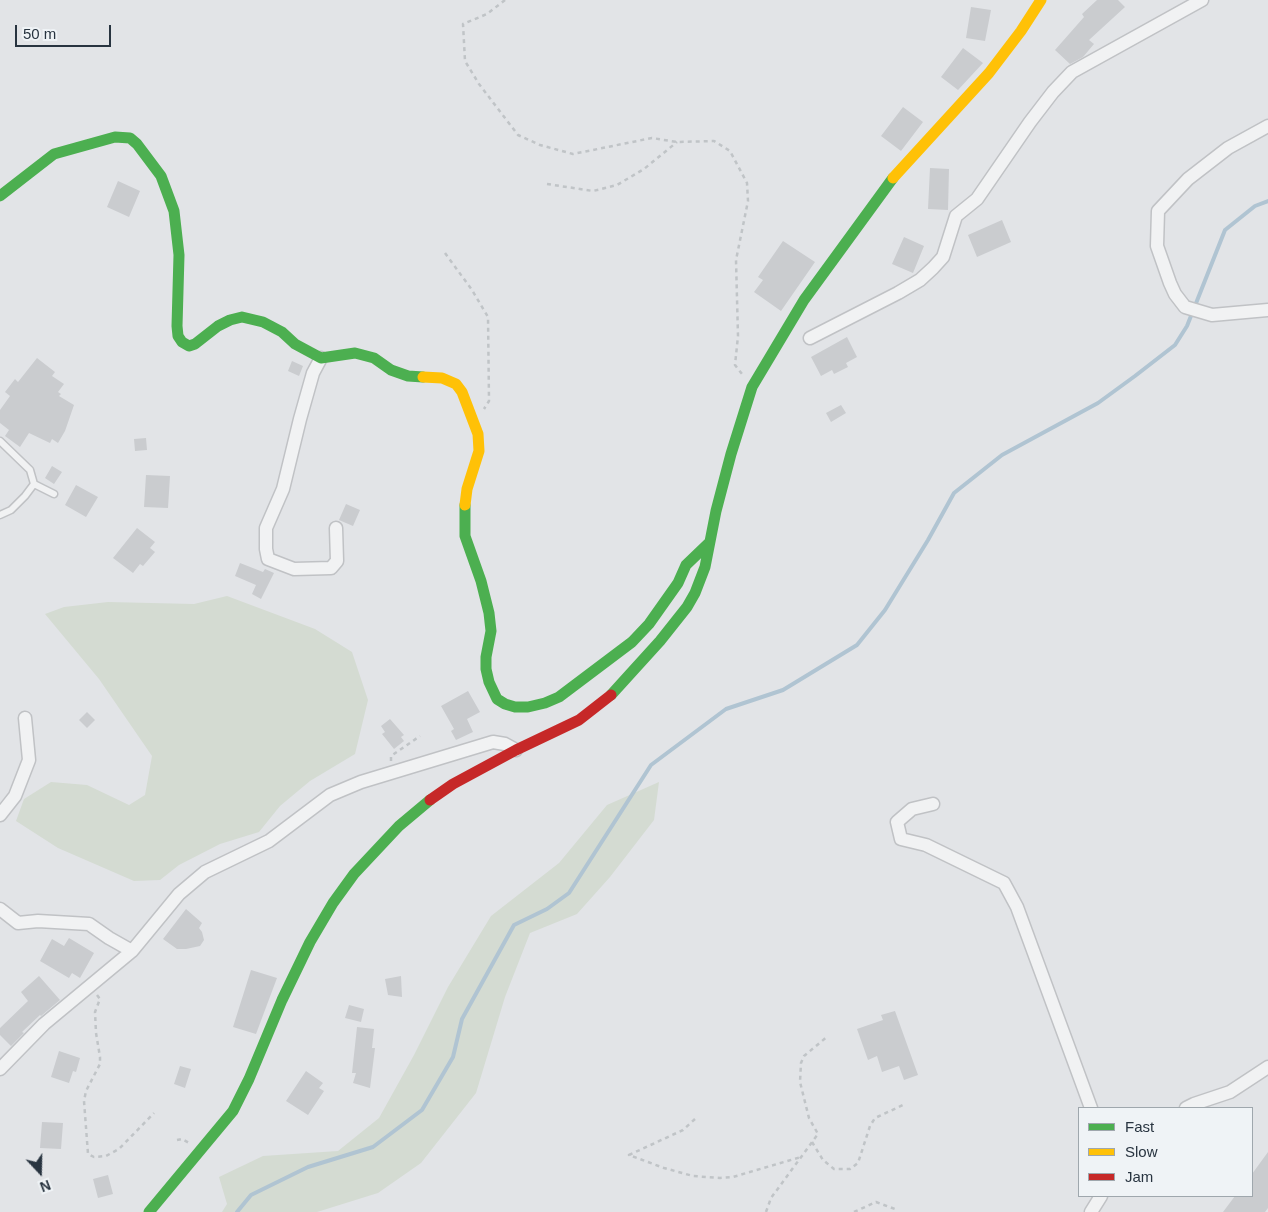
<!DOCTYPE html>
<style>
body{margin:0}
#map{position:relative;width:1268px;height:1212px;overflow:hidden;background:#e2e4e7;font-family:Helvetica,sans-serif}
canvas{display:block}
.legend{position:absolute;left:1078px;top:1107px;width:175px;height:90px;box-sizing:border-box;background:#eff3f6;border:1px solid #9fa7ad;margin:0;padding:6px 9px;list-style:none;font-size:15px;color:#283440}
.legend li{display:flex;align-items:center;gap:10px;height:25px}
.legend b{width:25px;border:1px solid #9fa7ad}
.north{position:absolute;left:15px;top:1147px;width:50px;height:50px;-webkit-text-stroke:4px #eff3f6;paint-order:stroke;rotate:159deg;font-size:14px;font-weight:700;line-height:20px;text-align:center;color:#283440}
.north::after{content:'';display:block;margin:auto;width:18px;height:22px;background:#283440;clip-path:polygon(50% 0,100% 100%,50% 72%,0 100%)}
.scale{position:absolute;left:15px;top:25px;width:96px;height:22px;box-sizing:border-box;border:2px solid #283440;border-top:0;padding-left:6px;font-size:15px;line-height:18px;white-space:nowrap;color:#283440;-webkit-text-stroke:4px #eff3f6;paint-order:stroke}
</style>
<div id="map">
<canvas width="1268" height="1212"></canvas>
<ul class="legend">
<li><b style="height:6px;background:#4caf50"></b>Fast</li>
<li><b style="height:6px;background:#ffc107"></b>Slow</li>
<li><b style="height:6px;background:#c62828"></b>Jam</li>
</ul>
<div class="north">N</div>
<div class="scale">50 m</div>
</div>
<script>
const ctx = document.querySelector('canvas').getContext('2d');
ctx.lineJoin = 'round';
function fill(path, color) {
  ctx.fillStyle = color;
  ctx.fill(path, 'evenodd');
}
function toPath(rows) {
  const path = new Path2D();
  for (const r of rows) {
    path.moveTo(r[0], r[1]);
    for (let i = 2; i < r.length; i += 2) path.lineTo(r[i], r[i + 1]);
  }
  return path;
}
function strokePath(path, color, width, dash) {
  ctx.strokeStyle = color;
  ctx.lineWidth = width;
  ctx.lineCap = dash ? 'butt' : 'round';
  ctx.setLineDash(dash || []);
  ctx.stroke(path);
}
fill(toPath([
 [227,596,315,629,352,652,368,700,355,754,310,781,280,806,259,832,220,844,179,865,160,880,134,881,58,848,16,821,24,799,51,782,87,785,129,805,145,795,152,756,99,679,45,614,64,607,108,602,194,604],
 [659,782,654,820,610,877,577,914,530,933,505,997,476,1093,421,1163,378,1193,317,1212,222,1212,227,1204,219,1177,263,1156,338,1151,379,1118,414,1055,448,987,491,916,559,863,607,805]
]), '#d4dbd2');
strokePath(toPath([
 [237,1212,251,1195,308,1167,373,1147,422,1110,453,1057,462,1019,514,925,547,909,569,893,651,765,726,709,783,690,857,645,885,610,928,540,954,493,1002,455,1098,403,1135,376,1175,345,1187,326,1225,230,1255,206,1268,201]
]), '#b0c4d2', 4);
fill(toPath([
 [1097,0,1118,0,1125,7,1089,40,1094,44,1083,57,1070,64,1055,50,1084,17,1082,14],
 [971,7,991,10,985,41,966,38],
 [963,48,983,63,958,90,941,77],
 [903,107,923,122,901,151,881,136],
 [930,168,949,169,948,210,928,209],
 [118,181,140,191,129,217,107,207],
 [1002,220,1011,242,977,257,968,235],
 [904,237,924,246,913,273,892,264],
 [783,241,815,262,781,311,754,292,763,280,758,277],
 [847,337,857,357,846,363,848,367,834,374,832,370,821,376,811,357],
 [37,358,55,372,52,376,64,384,58,392,61,394,59,396,74,405,65,431,58,443,52,439,50,443,29,433,20,447,5,436,9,430,0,423,0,410,10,396,5,392,15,379,18,382],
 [292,361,303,366,299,376,288,371],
 [841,405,846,413,831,422,826,413],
 [146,438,147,450,135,451,134,439],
 [52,466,62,472,54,484,45,478],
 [146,475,170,476,168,508,144,507],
 [76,485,98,497,86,517,65,505],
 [346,504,360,510,353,526,339,520],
 [137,528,155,542,150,548,155,552,143,566,140,564,133,573,113,558],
 [240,563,263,572,265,569,274,573,261,599,252,594,256,585,235,576],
 [468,691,480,712,467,719,473,732,456,740,451,731,454,729,441,706],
 [87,712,95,720,87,728,79,720],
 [390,719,404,735,401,737,404,741,394,749,382,734,385,732,381,726],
 [186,909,202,923,199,928,202,932,204,940,200,946,186,949,177,949,163,939],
 [69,938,94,953,80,978,72,973,69,978,40,961,52,939,64,946],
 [251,970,277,978,256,1034,233,1027],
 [39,976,60,1000,41,1016,40,1015,22,1032,24,1033,11,1046,0,1035,0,1028,28,1001,21,992],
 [401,976,402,997,388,995,385,979],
 [349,1005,364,1009,361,1022,345,1018],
 [895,1011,918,1075,904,1080,899,1066,882,1072,877,1056,868,1060,857,1029,883,1020,881,1015],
 [357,1027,374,1029,372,1048,375,1048,370,1088,353,1083,356,1073,352,1073],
 [59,1051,80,1058,76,1072,73,1071,69,1083,51,1077],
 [180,1066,191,1069,185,1088,174,1084],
 [306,1071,323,1083,319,1088,324,1091,308,1115,286,1101],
 [42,1122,63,1123,61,1149,40,1148],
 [1268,1152,1268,1208,1265,1212,1223,1212,1235,1196,1252,1196,1252,1174],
 [108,1175,113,1194,98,1198,93,1179]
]), '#cacccf');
const lane = toPath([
 [0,441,30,470,34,484],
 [0,515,11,510,25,496,34,484,54,494]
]);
const street = toPath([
 [1268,126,1228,148,1188,179,1158,211,1157,246,1170,283,1175,294,1185,307,1212,315,1268,310],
 [810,338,898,293,920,280,933,268,943,257,956,216,977,199,1030,122,1053,92,1072,72,1202,0],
 [321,358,313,373,300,419,283,489,266,528,266,549,268,559,294,569,331,568,337,561,336,528],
 [933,804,912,809,897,822,901,839,926,845,1004,883,1017,907,1091,1108],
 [0,815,15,796,29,760,25,718],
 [0,909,18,923,38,921,89,924,109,938,132,951],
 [0,1069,44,1024,132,951,179,894,205,872,269,841,330,795,361,782,493,742,505,744,516,750],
 [1186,1108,1194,1104,1230,1092,1268,1067],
 [1091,1212,1101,1196]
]);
strokePath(lane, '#c0c2c5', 9);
strokePath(street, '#c0c2c5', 15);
strokePath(toPath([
 [505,0,487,14,463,24,465,61,479,84,518,135,540,145,573,154,652,138,677,142,714,141,730,151,747,183,748,201,736,260,738,336,735,365,742,374],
 [547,184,593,191,617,185,644,169,677,142],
 [445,253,472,290,488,317,489,401,484,409],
 [391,761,391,756,420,736],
 [97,995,100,999,95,1012,96,1033,100,1057,100,1064,86,1091,84,1101,88,1154,94,1157,106,1156,119,1149,154,1113],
 [695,1119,683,1130,629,1155,664,1168,693,1176,720,1178,733,1177,801,1157],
 [177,1140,182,1139,189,1143],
 [812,1142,823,1160,834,1169,850,1169,858,1163,870,1126,875,1118,903,1105],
 [766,1212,771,1198,818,1134,809,1118,800,1082,801,1063,804,1056,828,1036],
 [854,1212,876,1202,895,1209]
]), '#c0c4c7', 2.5, [4, 4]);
strokePath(lane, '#f1f2f3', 6);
strokePath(street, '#f1f2f3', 12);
strokePath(toPath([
 [0,196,54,154,115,137,130,138,137,144,161,176,174,211,179,255,177,326,178,336,182,342,189,346,195,344,218,326,230,320,242,317,263,322,282,332,295,344,321,358,355,353,374,358,391,370,408,376,423,377],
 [465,505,465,536,481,581,489,613,491,631,486,657,486,669,489,682,497,699,505,704,515,707,528,707,545,703,559,697,632,642,649,624,678,583,686,565,710,542],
 [611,695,660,641,687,607,695,593,705,567,716,511,731,454,752,387,804,300,893,178],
 [149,1212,233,1111,249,1079,282,1000,310,942,333,903,354,874,399,826,430,800]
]), '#4caf50', 11);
strokePath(toPath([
 [893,178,989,73,1021,31,1041,0],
 [423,377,442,378,456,384,462,392,478,434,479,451,467,489,465,505]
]), '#ffc107', 11);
strokePath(toPath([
 [430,800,453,784,516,750,579,720,611,695]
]), '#c62828', 11);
</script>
